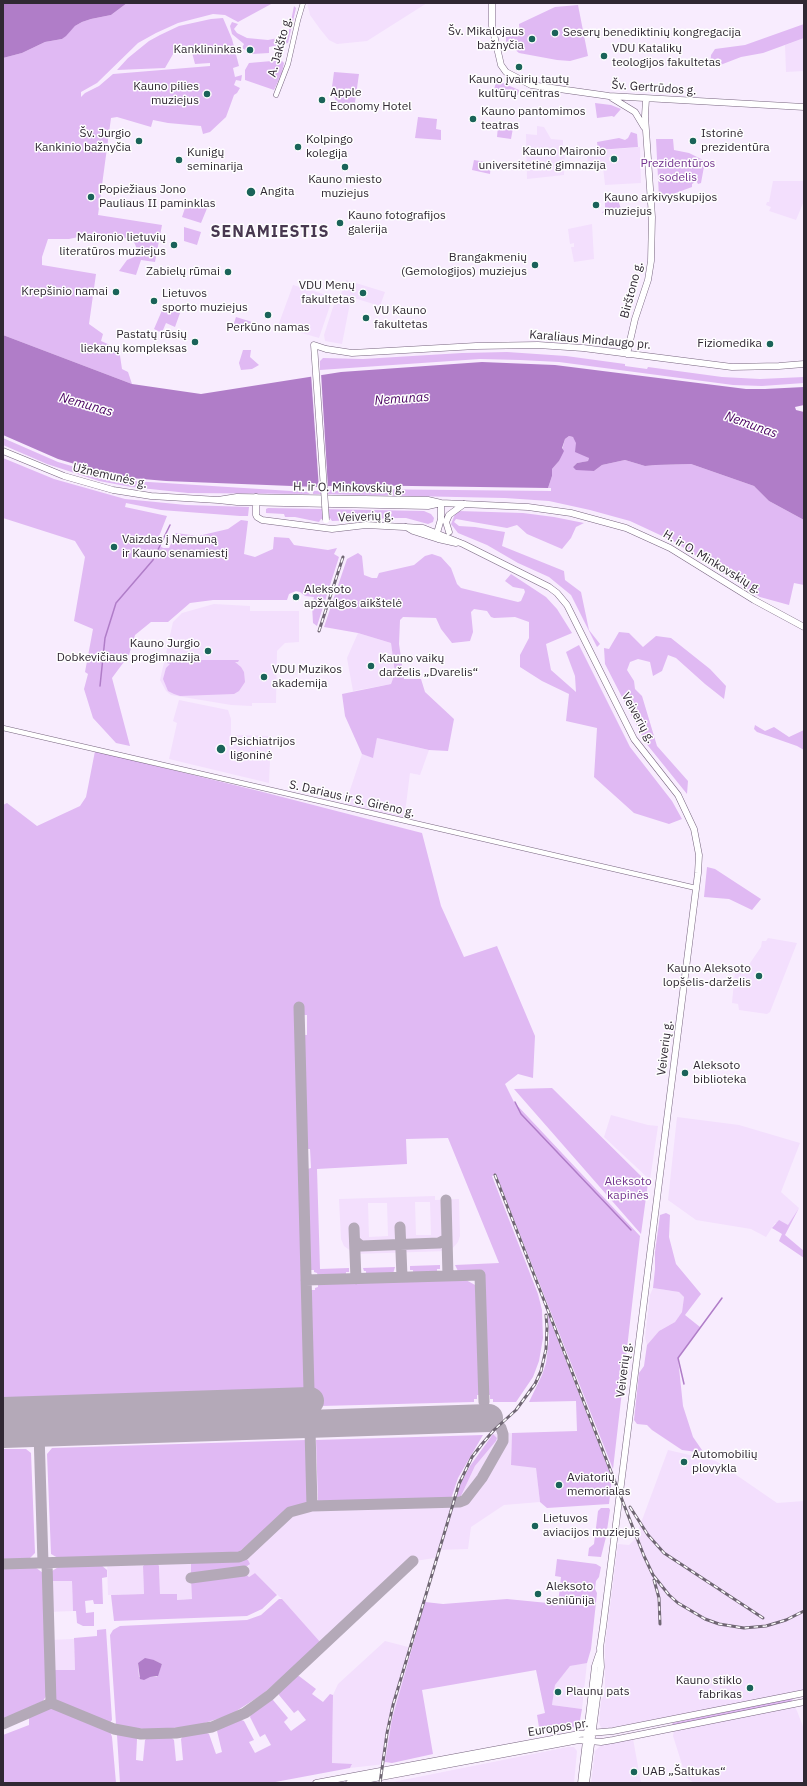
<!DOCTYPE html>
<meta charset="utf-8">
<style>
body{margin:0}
#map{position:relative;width:807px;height:1786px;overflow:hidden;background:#f8ecfe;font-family:"IBM Plex Sans",sans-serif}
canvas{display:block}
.frame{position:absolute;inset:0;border:4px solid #302833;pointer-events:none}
</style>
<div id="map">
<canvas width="807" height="1786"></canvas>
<div class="frame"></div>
</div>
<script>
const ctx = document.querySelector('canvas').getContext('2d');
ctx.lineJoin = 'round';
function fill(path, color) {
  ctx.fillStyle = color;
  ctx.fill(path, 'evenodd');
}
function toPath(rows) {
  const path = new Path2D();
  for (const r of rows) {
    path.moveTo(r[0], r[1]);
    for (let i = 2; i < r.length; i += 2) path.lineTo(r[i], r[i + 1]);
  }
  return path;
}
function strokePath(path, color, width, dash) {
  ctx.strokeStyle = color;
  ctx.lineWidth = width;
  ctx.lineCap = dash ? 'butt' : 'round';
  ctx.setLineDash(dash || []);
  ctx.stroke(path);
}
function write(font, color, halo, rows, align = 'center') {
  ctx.font = font + ' "IBM Plex Sans",sans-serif';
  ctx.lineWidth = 3;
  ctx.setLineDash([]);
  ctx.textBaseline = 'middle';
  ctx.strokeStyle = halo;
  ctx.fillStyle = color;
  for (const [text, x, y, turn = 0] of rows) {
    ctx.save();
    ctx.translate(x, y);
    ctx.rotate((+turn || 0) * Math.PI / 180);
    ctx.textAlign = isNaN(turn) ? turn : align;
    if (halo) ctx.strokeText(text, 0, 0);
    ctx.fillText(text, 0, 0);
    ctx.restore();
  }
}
fill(toPath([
 [307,3,427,3,367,41,337,44,329,40,320,29,310,15],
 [804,38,804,71,786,72,785,45],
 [537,126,544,127,551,139,563,140,563,147,565,147,564,175,527,179,526,134,537,135],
 [640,147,641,183,605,185,603,167,588,169,587,149,596,148,596,151],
 [773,181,804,181,804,201,796,220,769,211,771,207,766,205,767,202,769,202],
 [592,224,594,259,574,262,571,247,574,247,574,243,570,244,568,229],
 [346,280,385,292,380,306,341,294],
 [293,285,333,297,319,338,278,326],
 [336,298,350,303,342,344,325,341,324,335],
 [214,604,250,606,250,611,299,611,299,642,285,643,277,651,276,703,252,703,252,706,231,705,171,695,166,691,160,680,173,622,182,613],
 [358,633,391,643,395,673,391,684,353,691,347,658],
 [179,700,228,710,231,719,231,735,271,736,269,783,169,759,177,723,173,721],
 [377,738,429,750,420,775,410,773,404,821,344,808,362,754,373,757],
 [768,938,797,943,770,1012,767,1014,739,1010,738,1004,732,1003,735,971,748,966,761,947,762,941,766,941],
 [611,1115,648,1125,658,1126,650,1180,604,1137],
 [677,1117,739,1125,800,1143,781,1192,799,1208,788,1226,775,1223,766,1237,751,1229,696,1220,668,1200],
 [435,1196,435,1200,459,1199,460,1236,458,1242,452,1249,447,1251,355,1254,344,1246,341,1239,339,1199],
 [415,1202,430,1202,431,1235,416,1235],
 [368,1203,387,1203,388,1236,369,1237],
 [653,1288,679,1292,684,1297,682,1312,675,1322,659,1331,647,1345,645,1338,650,1295],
 [512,1433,511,1465,536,1467,540,1502,504,1505,471,1527,468,1549,438,1550,435,1558,408,1562,321,1643,282,1599,255,1573,249,1577,244,1572,243,1569,249,1566,248,1560,245,1560,238,1553,285,1512,295,1507,318,1502,451,1499,461,1496,475,1466,496,1441,497,1438,493,1434],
 [668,1450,716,1461,777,1503,804,1501,804,1691,603,1729,600,1726,599,1722,601,1701,605,1692,605,1646,618,1544,629,1545,635,1539],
 [191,1558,192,1599,177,1600,176,1594,160,1594,159,1559],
 [143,1560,144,1594,108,1595,107,1561],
 [72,1580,73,1611,48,1612,48,1596,53,1596,53,1581],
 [74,1639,75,1670,55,1671,55,1651,49,1651,49,1640],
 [385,1641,412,1648,392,1719,385,1764,350,1768,352,1765,332,1764,333,1695,338,1684],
 [583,1663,587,1663,582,1709,552,1705,555,1684,570,1666],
 [792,1707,795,1707,797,1711,804,1729,804,1783,795,1782,794,1783,694,1783,686,1777,673,1736,674,1731],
 [633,1739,641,1783,591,1783,595,1751,599,1747,603,1744],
 [568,1747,574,1747,577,1751,574,1783,388,1783]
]), '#f3dffd');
fill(toPath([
 [127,3,273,3,238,22,225,15,213,14,178,23,156,33,138,43,97,83,81,92,81,97,85,93,99,86,113,74,210,66,210,63,195,64,190,45,176,49,165,68,117,70,128,58,149,41,160,35,179,26,211,19,223,18,232,39,239,66,233,68,235,77,242,75,241,81,236,80,234,85,240,88,237,93,234,95,226,117,210,132,203,134,201,126,168,123,153,120,151,127,117,117,111,118,98,215,162,225,155,262,141,260,136,275,119,271,127,260,134,257,137,249,134,242,123,237,116,236,108,240,97,233,69,239,48,239,42,257,42,265,96,274,89,324,103,334,101,341,119,349,122,369,128,372,132,384,3,335,3,58,22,53,45,42,62,39,75,26,82,22,91,19,111,15],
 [578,5,588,56,570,61,557,60,519,53,506,42,506,37,520,34,519,24,555,7],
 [294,6,296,8,288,43,269,47,269,53,252,54,242,48,244,44,232,34,230,26,232,22,238,24,234,29,237,33,247,38,268,40,288,36],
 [804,24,804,38,763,53,741,57,715,67,710,65,711,55,715,49,745,45],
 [272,61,282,61,284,63,282,73,274,90,245,80,245,70,249,63],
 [334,72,359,74,354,109,337,106,332,87],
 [496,80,519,90,518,95,494,91],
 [595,103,611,105,621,109,614,117,612,116,597,118],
 [418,117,437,119,436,129,441,130,441,140,415,138],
 [498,126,513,128,511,139,497,137],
 [631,132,637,134,638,147,598,150,597,142,619,138,625,140,628,138],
 [656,139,673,139,674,150,689,153,705,161,701,183,698,184,697,182,695,182,692,184,692,187,662,198,659,197],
 [474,160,491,163,490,174,472,170],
 [615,198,618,200,621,209,602,213,605,209,605,203,609,199],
 [189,201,208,206,201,223,182,217,186,205,188,205],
 [184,227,201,232,197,245,184,241],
 [163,308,180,313,175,327,166,323,163,330,160,332,154,329],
 [236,317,252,322,249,331,233,326],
 [243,350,251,350,250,357,259,365,252,369,241,370,239,363],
 [507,352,566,356,625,364,625,366,647,369,648,367,722,377,760,379,804,377,804,383,762,386,733,385,559,362,520,360,480,359,320,370,320,361,323,358,363,359,462,353],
 [569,436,573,437,589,458,588,461,577,463,573,467,594,471,602,465,625,460,645,466,656,465,691,464,754,486,769,501,804,520,804,585,794,583,789,605,760,597,673,541,630,521,590,510,549,501,505,498,313,494,313,491,355,489,551,491,551,488,548,488,552,476,552,469,559,461,565,439],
 [3,438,58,462,99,474,133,481,307,492,310,494,188,493,131,487,99,481,47,464,3,445],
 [3,458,54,479,125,499,186,505,249,507,248,516,240,516,161,510,126,503,125,507,167,516,158,539,159,545,163,548,169,548,176,533,198,536,228,529,241,520,248,521,244,554,255,557,273,549,274,537,289,538,294,545,328,550,337,548,334,554,339,557,317,626,313,623,312,605,314,597,305,596,300,592,296,591,289,594,287,600,213,600,190,603,168,622,151,622,135,635,129,655,112,678,130,746,116,743,93,718,84,689,88,674,85,672,93,629,74,621,85,557,75,541,3,518],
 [268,508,424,511,431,514,434,518,433,522,428,524,406,518,397,518,332,521,330,518,321,519,319,522,295,517,285,517,284,514,266,513,266,509],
 [459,511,523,513,554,517,584,523,576,527,571,538,562,549,527,534,517,525,507,528,456,519,454,522,459,526,475,527,505,532,502,546,564,571,565,580,581,592,589,630,600,644,597,647,571,595,549,577,518,563,487,545,458,533,451,524,455,514],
 [358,553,362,556,364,575,372,578,377,578,379,573,414,565,425,556,432,554,441,557,451,568,457,584,461,588,518,602,521,601,525,592,524,589,513,587,505,581,511,574,546,597,557,609,572,633,546,644,551,670,576,692,575,676,566,652,579,645,630,747,672,801,682,819,669,824,634,813,594,777,597,728,566,721,569,694,542,681,520,667,520,655,529,638,529,622,515,617,494,618,491,617,487,611,474,609,471,612,473,632,470,641,452,643,441,629,436,618,403,617,400,620,399,644,404,679,421,679,425,692,454,719,448,751,429,750,377,738,373,758,362,754,345,716,342,694,391,684,395,673,391,643,358,633,324,627,347,559],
 [619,632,629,633,643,647,656,636,671,638,710,669,726,686,724,699,705,684,676,658,668,655,662,671,653,676,650,662,638,659,630,662,627,670,634,681,635,689,642,696,657,746,688,781,687,794,645,742,605,664,604,648,609,649],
 [167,660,239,660,238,662,235,662,241,667,244,672,245,682,239,691,234,694,180,696,174,694,168,691,163,679,166,668,170,664,167,663],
 [755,725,765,731,774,727,789,737,804,730,804,750,797,746,757,732,754,729],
 [95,751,259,791,422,833,441,906,464,957,497,946,535,1036,533,1078,518,1074,505,1084,514,1102,640,1236,613,1469,496,1174,492,1176,538,1294,542,1310,543,1338,539,1361,533,1377,516,1402,493,1402,493,1399,490,1399,490,1395,487,1395,484,1271,458,1271,455,1265,499,1263,448,1138,406,1139,407,1164,317,1169,320,1269,349,1268,349,1272,346,1272,346,1275,318,1276,317,1273,314,1272,314,1270,310,1270,307,1169,311,1168,310,1149,307,1149,304,1035,307,1035,307,1015,303,1015,302,1005,295,1006,305,1393,3,1402,3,805,7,803,37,826,80,806,86,797,88,787],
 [707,867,715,869,761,899,752,910,729,899,704,897],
 [552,1088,648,1183,641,1234,514,1089],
 [799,1208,785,1235,804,1251,804,1258,779,1241,782,1234,772,1228,779,1220,788,1225],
 [666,1213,670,1215,669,1237,676,1264,701,1294,685,1315,700,1327,678,1358,683,1406,693,1437,704,1453,682,1450,652,1430,647,1425,637,1424,634,1420,639,1373,644,1366,647,1345,659,1331,675,1322,682,1312,684,1297,679,1292,653,1288,655,1269,655,1252,660,1215],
 [440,1265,440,1269,437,1269,437,1272,413,1273,413,1270,410,1270,410,1266],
 [395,1267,393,1274,366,1274,366,1271,364,1271,363,1268],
 [464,1279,477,1286,480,1395,477,1395,477,1399,474,1399,474,1402,321,1406,320,1404,317,1404,317,1401,314,1401,311,1290,315,1290,315,1288,318,1287,318,1284],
 [548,1315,612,1478,609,1504,547,1508,540,1502,536,1468,511,1465,512,1433,577,1431,576,1401,529,1402,542,1375,546,1363,549,1339],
 [493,1434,497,1438,496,1441,475,1466,461,1496,456,1498,460,1485,470,1466],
 [483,1435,458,1478,451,1499,318,1502,316,1440],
 [306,1440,308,1500,305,1504,295,1507,285,1512,238,1553,58,1558,51,1554,47,1454,52,1448],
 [3,1449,26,1449,31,1453,35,1553,29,1559,3,1560],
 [601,1508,609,1508,610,1510,606,1537,601,1557,588,1556,589,1548,594,1544,598,1511],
 [557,1559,596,1564,601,1567,599,1577,596,1581,595,1589,597,1593,591,1649,587,1663,570,1666,555,1685,552,1705,582,1709,579,1726,557,1731,540,1733,537,1715,545,1713,536,1670,422,1690,433,1754,392,1763,385,1762,392,1719,425,1602,443,1604,507,1599,558,1604,561,1577,555,1576],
 [245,1560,248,1560,250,1564,243,1569,191,1576,191,1562],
 [146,1563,158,1564,159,1566,160,1594,177,1594,177,1600,192,1599,191,1579,244,1572,249,1577,255,1573,277,1595,262,1609,247,1616,114,1621,111,1595,144,1594,143,1566],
 [101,1565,107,1570,107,1577,102,1578,103,1604,94,1604,93,1600,85,1601,86,1613,94,1612,94,1626,83,1626,77,1623,76,1611,73,1611,72,1581,53,1581,52,1596,52,1571,60,1566],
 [35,1567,43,1573,48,1693,43,1701,3,1719,3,1568],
 [279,1599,282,1599,321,1643,263,1694,230,1715,195,1726,152,1730,118,1726,116,1724,110,1635,113,1630,120,1626,247,1620,261,1615],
 [154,1660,162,1664,157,1677,139,1677,138,1663],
 [106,1629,112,1720,109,1724,60,1703,56,1700,53,1651,55,1670,75,1670,74,1638,97,1636,97,1630],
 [296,1676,299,1676,316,1689,312,1694,323,1702,330,1694,333,1695,332,1763,352,1764,350,1768,270,1783,120,1783,117,1735,119,1733,135,1736,137,1739,136,1760,143,1761,145,1740,148,1737,171,1737,174,1740,176,1761,183,1760,181,1739,183,1736,205,1732,209,1734,216,1754,222,1752,217,1731,220,1727,239,1719,244,1721,254,1740,249,1742,255,1753,271,1745,265,1734,260,1737,250,1717,252,1712,270,1699,273,1700,288,1718,284,1722,291,1731,306,1720,298,1710,294,1713,279,1695,279,1691],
 [790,1698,793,1699,791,1702,673,1726,672,1725,673,1723],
 [45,1708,57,1709,110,1731,112,1737,116,1783,3,1783,3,1735,29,1725,29,1715]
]), '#e0b9f3');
fill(toPath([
 [3,3,127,3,111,15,91,19,82,22,75,26,66,36,62,39,45,42,22,53,3,58],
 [3,335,132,384,201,394,341,372,482,362,555,365,746,389,765,389,804,387,804,405,795,407,796,410,804,412,804,520,769,501,754,486,691,464,656,465,645,466,625,460,602,465,594,471,576,470,573,467,577,463,588,461,589,458,575,452,576,443,573,437,569,436,565,439,562,448,564,451,559,461,552,469,552,476,548,488,344,485,317,487,166,481,131,478,98,471,58,459,3,435],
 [145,1658,154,1660,162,1664,158,1676,150,1677,144,1680,140,1679,138,1663]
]), '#b07dc8');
fill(toPath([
 [321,373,328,488,319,489,311,374]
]), '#f8ecfe');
strokePath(toPath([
 [100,686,105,638,116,603,153,560,170,525],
 [515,1102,521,1114,631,1230],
 [684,1384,678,1358,722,1298]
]), '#b07dc8', 1.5);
strokePath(toPath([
 [299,1007,312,1506],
 [446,1200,448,1276],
 [400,1227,402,1277],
 [354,1228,356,1279],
 [355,1241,361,1246,439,1243,447,1239],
 [306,1280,480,1275,484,1402],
 [39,1433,43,1563],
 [3,1564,239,1557,244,1555,290,1512,312,1506,460,1502,465,1500,482,1478,503,1441,503,1434,501,1428,493,1420,489,1418],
 [191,1578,244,1571],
 [51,1703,114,1729,141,1734,176,1733,212,1727,245,1713,270,1695,413,1561],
 [3,1724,51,1703,47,1563]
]), '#b4a9b8', 11);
strokePath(toPath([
 [3,1411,310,1401],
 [3,1434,489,1418]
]), '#b4a9b8', 28);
const minor = toPath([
 [276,95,288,64,298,20,303,3],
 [3,728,696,888]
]);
const major = toPath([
 [492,3,492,26,501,65,506,72,531,85,609,96,804,107],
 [612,98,635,112,644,127],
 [627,354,635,319,648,280,651,261,652,217,645,116,646,99],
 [3,451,64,476,113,490,151,496,218,500,237,502,428,506,437,504],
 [324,489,314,345,326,349,352,353,476,346,538,345,583,348,732,367,779,366,804,364],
 [256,497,256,515,257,517,262,520,332,529,366,525,423,528,463,544,549,587,557,593,567,605,634,739,678,795,694,829,699,855,698,873,603,1627,600,1648,601,1667,586,1783],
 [218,500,237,497,428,500,441,503,528,507,571,513,626,528,670,548,754,600,804,627],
 [406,527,413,531,438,539,456,543],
 [449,532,446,522,449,515,464,504],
 [437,533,441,519,441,503],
 [316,1783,579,1734,613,1731,804,1693],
 [349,1783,579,1740,601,1742,613,1740,804,1702],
 [581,1783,595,1666,599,1654]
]);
strokePath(minor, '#77657f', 5.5);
strokePath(major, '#77657f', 7);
strokePath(minor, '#fff', 4.5);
strokePath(major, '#fff', 6);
const rail = toPath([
 [319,631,343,557],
 [495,1175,644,1556,653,1575,669,1595,678,1603,705,1619,719,1624,744,1628,766,1626,786,1620,804,1611],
 [630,1507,648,1535,664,1553,763,1618],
 [654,1580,659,1598,660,1624],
 [380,1783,387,1733,393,1705,459,1484,472,1457,482,1444,494,1430,516,1410,535,1384,541,1371,546,1349,547,1327,546,1315]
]);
strokePath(rail, '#6f6673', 3);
strokePath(rail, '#fefefe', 1.5, [4.5]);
const majorBridge = toPath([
 [324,489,326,520]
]);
strokePath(majorBridge, '#77657f', 7, []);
strokePath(majorBridge, '#fff', 6);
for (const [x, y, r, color] of [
 [555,33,4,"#1a6359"],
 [532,39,4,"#1a6359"],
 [250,50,4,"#1a6359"],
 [604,56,4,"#1a6359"],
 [519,67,4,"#1a6359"],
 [207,94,4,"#1a6359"],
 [322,100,4,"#1a6359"],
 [473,119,4,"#1a6359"],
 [139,141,4,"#1a6359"],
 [693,141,4,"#1a6359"],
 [298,147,4,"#1a6359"],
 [614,159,4,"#1a6359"],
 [179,160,4,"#1a6359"],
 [345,167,4,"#1a6359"],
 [251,192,5,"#1a6359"],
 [91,197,4,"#1a6359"],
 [596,205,4,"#1a6359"],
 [340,223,4,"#1a6359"],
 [174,245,4,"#1a6359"],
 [535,265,4,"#1a6359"],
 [228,272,4,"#1a6359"],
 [116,292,4,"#1a6359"],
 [363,293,4,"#1a6359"],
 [154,301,4,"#1a6359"],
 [268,315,4,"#1a6359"],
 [366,318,4,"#1a6359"],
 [195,342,4,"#1a6359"],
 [770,344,4,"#1a6359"],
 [114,547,4,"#1a6359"],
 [296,597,4,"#1a6359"],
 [208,651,4,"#1a6359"],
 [371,666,4,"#1a6359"],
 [264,677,4,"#1a6359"],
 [221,749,5,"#1a6359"],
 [759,976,4,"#1a6359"],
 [685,1073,4,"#1a6359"],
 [684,1462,4,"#1a6359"],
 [559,1485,4,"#1a6359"],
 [535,1526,4,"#1a6359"],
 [538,1594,4,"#1a6359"],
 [750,1688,4,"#1a6359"],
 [558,1692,4,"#1a6359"],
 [634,1772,4,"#1a6359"]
]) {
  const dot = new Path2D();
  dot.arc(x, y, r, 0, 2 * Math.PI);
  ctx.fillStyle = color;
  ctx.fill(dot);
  strokePath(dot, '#fefefe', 1.5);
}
write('12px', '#302833', '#fefefe', [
 ["Šv. Mikalojaus",524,32,"right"],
 ["bažnyčia",524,46,"right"],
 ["Seserų benediktinių kongregacija",563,33],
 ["VDU Katalikų",612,49],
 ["teologijos fakultetas",612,63],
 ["Kanklininkas",242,50,"right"],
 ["Kauno įvairių tautų",519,80,"center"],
 ["kultūrų centras",519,94,"center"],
 ["Kauno pilies",199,87,"right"],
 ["muziejus",199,101,"right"],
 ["Apple",330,93],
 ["Economy Hotel",330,107],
 ["Kauno pantomimos",481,112],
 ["teatras",481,126],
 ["Šv. Jurgio",131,134,"right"],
 ["Kankinio bažnyčia",131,148,"right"],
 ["Istorinė",701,134],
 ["prezidentūra",701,148],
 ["Kolpingo",306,140],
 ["kolegija",306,154],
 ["Kauno Maironio",606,152,"right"],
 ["universitetinė gimnazija",606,166,"right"],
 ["Kunigų",187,153],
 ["seminarija",187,167],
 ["Kauno miesto",345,180,"center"],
 ["muziejus",345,194,"center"],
 ["Popiežiaus Jono",99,190],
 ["Pauliaus II paminklas",99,204],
 ["Angita",260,192],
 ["Kauno arkivyskupijos",604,198],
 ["muziejus",604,212],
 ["Kauno fotografijos",348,216],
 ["galerija",348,230],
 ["Maironio lietuvių",166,238,"right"],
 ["literatūros muziejus",166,252,"right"],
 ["Brangakmenių",527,258,"right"],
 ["(Gemologijos) muziejus",527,272,"right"],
 ["Zabielų rūmai",220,272,"right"],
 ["VDU Menų",355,286,"right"],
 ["fakultetas",355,300,"right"],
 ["Krepšinio namai",108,292,"right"],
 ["Lietuvos",162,294],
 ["sporto muziejus",162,308],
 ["VU Kauno",374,311],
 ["fakultetas",374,325],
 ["Perkūno namas",268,328,"center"],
 ["Pastatų rūsių",187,335,"right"],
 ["liekanų kompleksas",187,349,"right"],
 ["Fiziomedika",762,344,"right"],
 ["Vaizdas į Nemuną",122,540],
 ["ir Kauno senamiestį",122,554],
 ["Aleksoto",304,590],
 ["apžvalgos aikštelė",304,604],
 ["Kauno Jurgio",200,644,"right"],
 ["Dobkevičiaus progimnazija",200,658,"right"],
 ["Kauno vaikų",379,659],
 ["darželis „Dvarelis“",379,673],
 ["VDU Muzikos",272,670],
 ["akademija",272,684],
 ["Psichiatrijos",230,742],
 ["ligoninė",230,756],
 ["Kauno Aleksoto",751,969,"right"],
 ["lopšelis-darželis",751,983,"right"],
 ["Aleksoto",693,1066],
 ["biblioteka",693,1080],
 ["Automobilių",692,1455],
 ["plovykla",692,1469],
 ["Aviatorių",567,1478],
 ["memorialas",567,1492],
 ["Lietuvos",543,1519],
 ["aviacijos muziejus",543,1533],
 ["Aleksoto",546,1587],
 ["seniūnija",546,1601],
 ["Kauno stiklo",742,1681,"right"],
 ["fabrikas",742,1695,"right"],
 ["Plaunu pats",566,1692],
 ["UAB „Šaltukas“",642,1772]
], 'left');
write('12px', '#302833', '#fefefe', [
 ["A. Jakšto g.",280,47,-75],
 ["Šv. Gertrūdos g.",654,88,4],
 ["Birštono g.",632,290,-75],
 ["Karaliaus Mindaugo pr.",590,340,5],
 ["Užnemunės g.",110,476,13],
 ["H. ir O. Minkovskių g.",349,488,1],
 ["Veiverių g.",366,517,-2],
 ["H. ir O. Minkovskių g.",712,562,31],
 ["Veiverių g.",638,718,61],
 ["S. Dariaus ir S. Girėno g.",352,799,13],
 ["Veiverių g.",665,1048,-83],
 ["Veiverių g.",624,1370,-83],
 ["Europos pr.",558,1728,-9]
]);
write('12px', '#74348f', '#fefefe', [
 ["Prezidentūros",678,164],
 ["sodelis",678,178],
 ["Aleksoto",628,1182],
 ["kapinės",628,1196]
]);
write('italic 13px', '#480060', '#fefefe', [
 ["Nemunas",402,399,-4],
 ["Nemunas",86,405,16],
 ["Nemunas",751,425,20]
]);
ctx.letterSpacing = '1px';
write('bold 16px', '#483850', '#fefefe', [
 ["SENAMIESTIS",270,232]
]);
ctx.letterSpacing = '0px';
</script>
